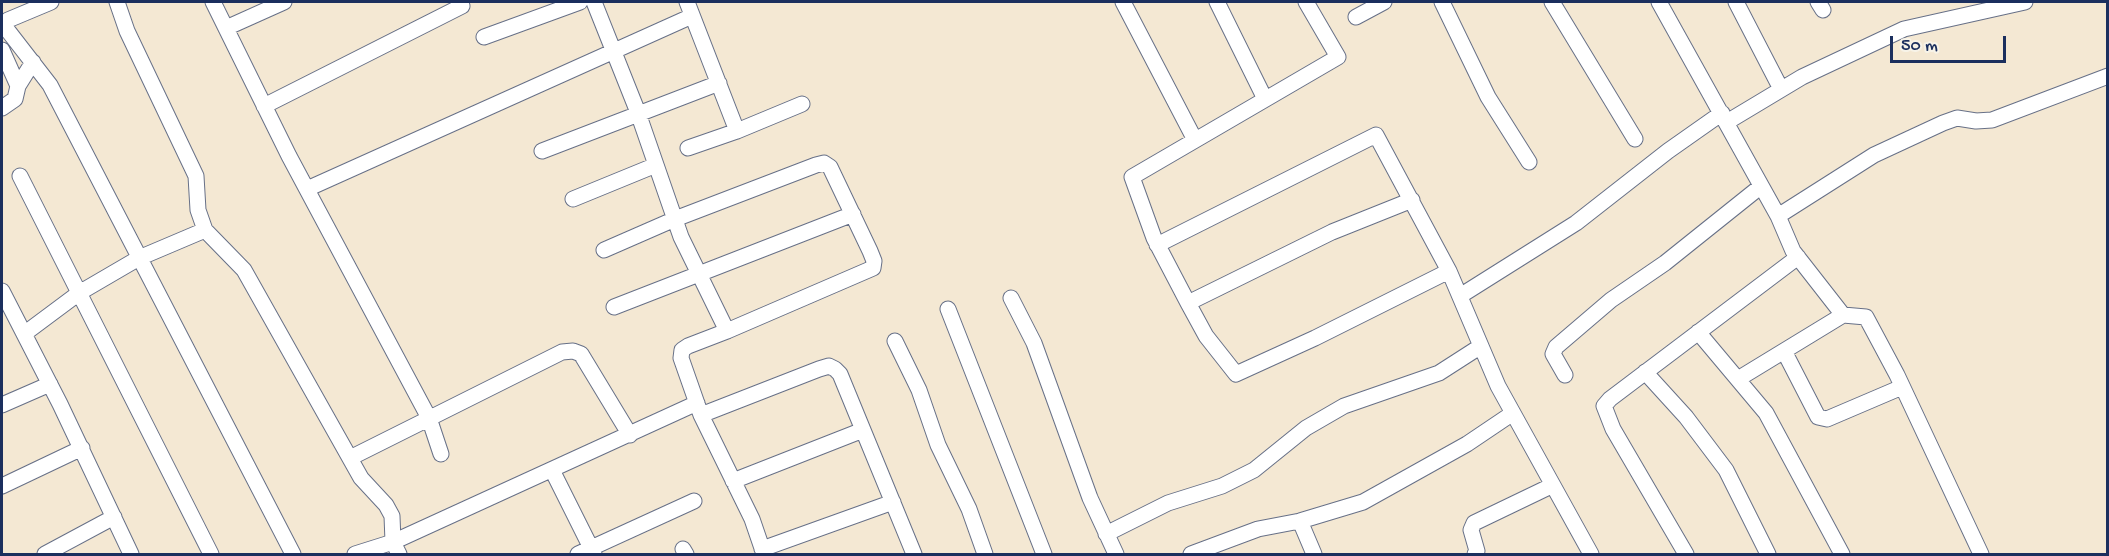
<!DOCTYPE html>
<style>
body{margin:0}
#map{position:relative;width:2109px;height:556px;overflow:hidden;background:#f4e8d3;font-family:"Gochi Hand",sans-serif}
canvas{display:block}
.frame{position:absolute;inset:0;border:3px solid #1b2f5e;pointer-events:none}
.scale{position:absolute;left:1890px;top:36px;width:116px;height:27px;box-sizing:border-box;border:3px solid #1b2f5e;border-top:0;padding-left:8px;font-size:18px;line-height:21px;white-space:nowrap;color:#1b2f5e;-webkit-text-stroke:4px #f7f3e8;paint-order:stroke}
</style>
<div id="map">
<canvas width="2109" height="556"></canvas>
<div class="frame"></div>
<div class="scale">50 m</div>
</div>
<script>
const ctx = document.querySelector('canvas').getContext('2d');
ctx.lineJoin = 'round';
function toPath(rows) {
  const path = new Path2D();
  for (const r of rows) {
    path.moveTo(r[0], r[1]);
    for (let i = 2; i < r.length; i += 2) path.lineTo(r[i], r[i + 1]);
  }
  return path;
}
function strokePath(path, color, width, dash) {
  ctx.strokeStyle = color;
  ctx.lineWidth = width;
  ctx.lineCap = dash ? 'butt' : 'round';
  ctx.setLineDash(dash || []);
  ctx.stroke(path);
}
const minor = toPath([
 [117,2,127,31,196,176,198,210,205,230,244,270,361,478,386,505,392,516,393,542,399,554],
 [213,2,289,156,429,418,441,454],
 [594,2,637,110,681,237,727,331,688,346,682,350,681,358,701,415,752,519,764,554],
 [687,2,737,131,802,104],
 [1123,2,1195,140],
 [1217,2,1265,99],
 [1306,2,1338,57,1132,177,1154,238,1188,303,1206,336,1236,374,1315,338,1449,271],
 [1442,2,1488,97,1529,162],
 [1552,2,1635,139],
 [1659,2,1778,216,1793,251,1843,315,1866,317,1897,375,1981,554],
 [1736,2,1781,89],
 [1818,2,1823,10],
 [1356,17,1384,2],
 [2,23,50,85,293,554],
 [2,25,8,20,51,2],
 [226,28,284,2],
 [484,37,580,2],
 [2,50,18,86],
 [264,106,462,6],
 [2,108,15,99,18,86,33,62],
 [1727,122,1802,77,1904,29,2025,2],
 [688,148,737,131],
 [542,151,719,83],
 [20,176,211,554],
 [307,189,692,16],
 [573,199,656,165],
 [1778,216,1874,155,1943,123,1957,118,1976,121,1992,120,2108,76],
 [1157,245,1376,135,1449,271,1498,386,1591,554],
 [604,250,675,219,816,165,824,163,830,167,870,251,874,261,873,268,727,331],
 [2,291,60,404,131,554],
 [1460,296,1576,223,1668,151,1722,113],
 [1011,298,1034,343,1090,498,1116,554],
 [1188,303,1332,232,1412,200],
 [614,307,853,214],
 [948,309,1044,554],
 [1698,332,1766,413,1842,554],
 [24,334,79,293,139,258,205,230],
 [895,341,919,390,938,445,969,509,985,554],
 [1784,351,1818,417,1827,419,1902,387],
 [1645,372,1686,417,1726,470,1768,554],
 [1565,375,1553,354,1556,347,1611,300,1665,263,1760,187],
 [1738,379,1843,315],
 [2,405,50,384],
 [701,415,819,369,829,366,835,369,840,374,914,554],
 [350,458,562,352,573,351,581,354,630,435],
 [552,470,594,554],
 [733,481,863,430],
 [2,486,82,448],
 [1300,521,1314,554],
 [1106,534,1168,503,1222,486,1254,470,1306,428,1344,406,1439,373,1481,346],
 [683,549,686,554],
 [762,549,893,502],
 [45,554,114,517],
 [355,554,393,542,697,403],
 [578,554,694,501],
 [1191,554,1258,529,1300,521,1363,502,1467,444,1513,413],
 [1475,554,1477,551,1471,530,1474,523,1551,486],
 [1686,554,1613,429,1604,406,1610,399,1798,257]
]);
strokePath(minor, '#677087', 17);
strokePath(minor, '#fff', 15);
</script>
